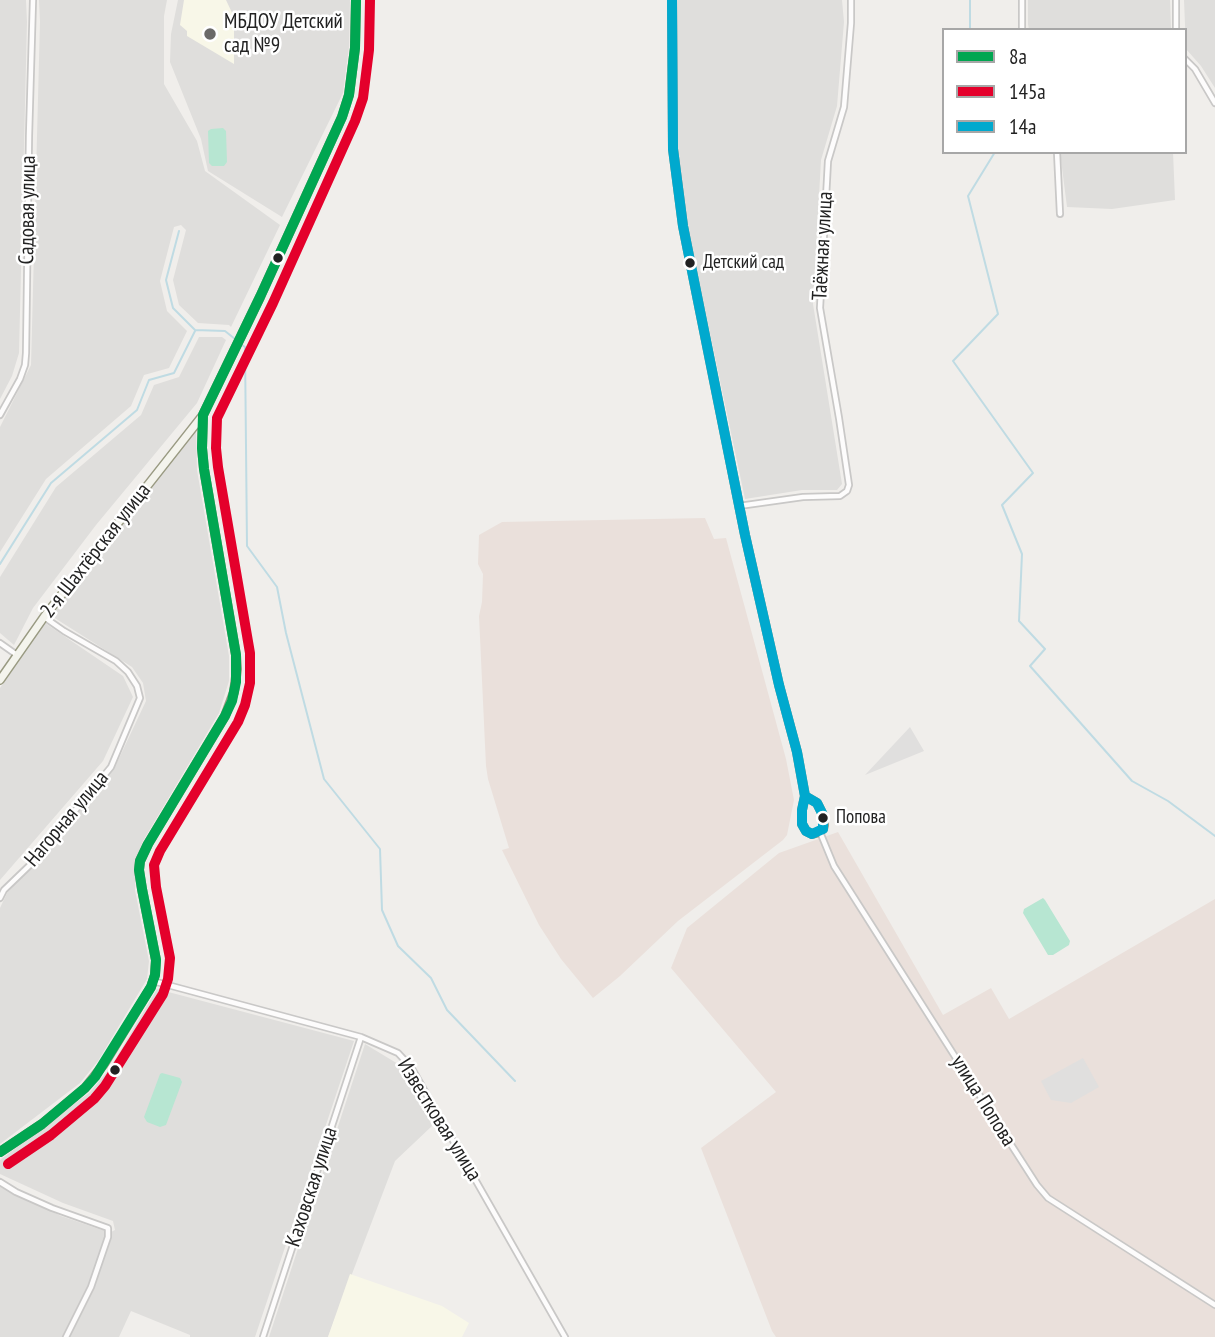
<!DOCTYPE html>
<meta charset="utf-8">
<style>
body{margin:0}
#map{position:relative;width:1215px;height:1337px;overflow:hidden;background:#f0eeeb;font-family:"PT Sans Narrow",sans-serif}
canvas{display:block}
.legend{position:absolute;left:942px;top:28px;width:245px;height:126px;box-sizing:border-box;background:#fff;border:2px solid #a7a7a7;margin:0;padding:9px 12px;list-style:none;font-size:21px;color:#222}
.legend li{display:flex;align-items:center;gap:14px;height:35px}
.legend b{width:35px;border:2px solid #a7a7a7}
</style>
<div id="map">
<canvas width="1215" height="1337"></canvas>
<ul class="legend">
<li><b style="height:9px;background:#00a651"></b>8а</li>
<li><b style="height:9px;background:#e4002b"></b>145а</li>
<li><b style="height:9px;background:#00a9ce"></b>14а</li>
</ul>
</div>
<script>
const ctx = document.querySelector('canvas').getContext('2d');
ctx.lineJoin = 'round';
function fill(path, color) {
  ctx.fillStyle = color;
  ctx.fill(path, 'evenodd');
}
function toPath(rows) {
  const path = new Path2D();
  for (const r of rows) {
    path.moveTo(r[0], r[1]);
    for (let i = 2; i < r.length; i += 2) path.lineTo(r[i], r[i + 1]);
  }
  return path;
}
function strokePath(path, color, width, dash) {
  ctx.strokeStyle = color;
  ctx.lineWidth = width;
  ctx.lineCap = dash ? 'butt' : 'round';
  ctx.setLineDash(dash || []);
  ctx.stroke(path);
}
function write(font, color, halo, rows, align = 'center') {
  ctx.font = font + ' "PT Sans Narrow",sans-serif';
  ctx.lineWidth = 5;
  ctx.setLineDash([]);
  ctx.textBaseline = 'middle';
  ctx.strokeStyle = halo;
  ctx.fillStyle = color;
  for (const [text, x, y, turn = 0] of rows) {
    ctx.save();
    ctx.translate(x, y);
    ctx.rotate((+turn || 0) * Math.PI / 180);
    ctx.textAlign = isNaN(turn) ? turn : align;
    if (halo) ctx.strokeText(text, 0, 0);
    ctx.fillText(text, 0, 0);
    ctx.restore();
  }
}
fill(toPath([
 [0,0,26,0,27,22,19,353,12,376,0,399],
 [39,0,167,0,164,16,164,84,197,141,205,171,280,225,231,327,229,325,198,323,179,305,173,280,186,230,181,225,174,227,160,281,167,311,187,331,169,368,144,375,131,406,46,479,0,552,0,427,31,365,40,22],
 [178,0,350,0,349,47,343,93,282,217,208,171,201,139,170,62,171,34],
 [677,0,842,0,844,22,837,106,821,160,813,304,842,484,837,490,802,490,745,499,677,177],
 [1028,0,1170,0,1171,30,1029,30,1028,24],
 [1184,0,1215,0,1215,88,1201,66,1186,49],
 [1060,152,1173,152,1175,200,1112,209,1067,207],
 [199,337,222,337,226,340,197,403,96,525,33,608,14,645,0,633,0,577,56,487,141,415,154,385,179,377],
 [196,427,197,470,229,656,229,681,219,713,143,841,136,860,135,890,149,961,147,979,98,1061,80,1083,0,1144,0,908,7,893,114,769,146,701,143,683,132,667,50,615],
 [45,623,123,676,133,697,103,761,0,880,0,688],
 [157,989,354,1041,255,1337,190,1337,190,1335,131,1311,119,1337,0,1337,0,1186,61,1216,102,1230,111,1232,115,1230,113,1221,63,1203,0,1174,0,1160,90,1092,110,1068],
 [365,1044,408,1070,432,1126,395,1161,328,1337,269,1337]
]), '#dfdedc');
fill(toPath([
 [184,0,226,0,234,17,234,64,187,36,187,31,180,25],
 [350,1274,442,1306,469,1323,462,1337,328,1337]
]), '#f8f7e8');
fill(toPath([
 [705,518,714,539,726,538,786,759,794,800,787,835,783,840,678,921,620,976,593,998,561,959,539,925,502,850,509,848,488,779,486,766,479,616,482,602,483,574,478,564,479,535,502,522],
 [838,832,943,1015,991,988,1009,1019,1215,899,1215,1337,776,1337,772,1331,701,1148,776,1092,671,968,687,928,779,853]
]), '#eae0db');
fill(toPath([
 [223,128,226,131,227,162,224,166,212,166,209,163,208,131,211,129],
 [1043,898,1045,900,1070,941,1069,945,1053,955,1048,955,1023,913,1024,909],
 [162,1073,180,1078,182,1082,166,1125,160,1127,147,1122,144,1117,160,1074]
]), '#b7e6d2');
fill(toPath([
 [910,727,924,751,865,775],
 [1083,1058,1099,1087,1071,1103,1051,1100,1041,1081]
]), '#e0dfde');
strokePath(toPath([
 [970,0,970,30],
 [995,152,968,196,998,314,953,361,1033,473,1002,505,1022,554,1019,621,1045,649,1030,666,1132,781,1168,801,1215,836],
 [179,231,166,280,173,308,195,330,225,331,235,339],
 [242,345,245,347,247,546,277,587,286,633,324,779,380,849,382,910,398,946,431,978,447,1010,515,1081],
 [0,564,51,483,137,410,149,380,174,373,195,331]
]), '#bfdbe3', 2);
const street = toPath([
 [1022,0,1022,30],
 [1176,0,1176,30],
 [1185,59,1195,69,1215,103],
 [1057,152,1060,214],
 [0,415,20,379,25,365,26,353,29,136,33,0],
 [739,506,803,497,840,496,847,491,849,485,839,418,820,308,828,161,844,107,851,23,851,0],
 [0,643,17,655],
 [820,832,834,866,1001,1129,1037,1185,1048,1198,1215,1305],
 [0,898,4,890,31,864,111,767,140,698,137,686,128,672,116,661,64,631,44,617],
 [153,981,361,1037,398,1053,411,1067,565,1337],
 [0,1182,16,1192,52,1208,108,1228,108,1237,91,1287,66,1337],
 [263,1337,361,1037]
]);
const secondary = toPath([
 [672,0,673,149,683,226,745,535,779,685,797,752,805,796,802,810,802,824,806,831,812,834,816,833,823,829,824,825,823,815,817,803,805,796],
 [0,680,44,617,203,415,260,297,342,117,349,95,355,48,356,0],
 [0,1152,42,1124,85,1088,104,1064,151,987,155,975,156,960,142,889,139,870,140,861,148,844,225,716,234,692,237,669,236,655,204,469,202,448,203,415]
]);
strokePath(street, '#c9c8c7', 8);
strokePath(secondary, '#999a82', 10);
strokePath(street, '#fdfcfc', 4.5);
strokePath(secondary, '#f4f4ed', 7);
strokePath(toPath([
 [0,1152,42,1124,85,1088,95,1077,151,987,155,975,156,960,142,889,139,870,140,861,148,844,225,716,232,701,236,682,236,655,204,469,202,448,203,415,260,297,342,117,349,95,355,48,356,0]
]), '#00a651', 10);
strokePath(toPath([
 [8,1164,51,1135,94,1099,105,1086,163,994,168,979,170,958,156,887,154,865,160,851,238,722,245,705,250,683,250,653,218,467,216,448,217,418,273,303,355,121,363,98,369,50,370,0]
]), '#e4002b', 10);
strokePath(toPath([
 [672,0,673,149,683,226,745,535,779,685,797,752,805,796],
 [805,796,817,803,823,815,823,829,812,834,806,831,802,824,802,810,805,796]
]), '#00a9ce', 10);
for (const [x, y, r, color] of [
 [210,34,7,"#6a6968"],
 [278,258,6,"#222"],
 [690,263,6,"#222"],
 [823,818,6,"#222"],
 [115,1070,6,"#222"]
]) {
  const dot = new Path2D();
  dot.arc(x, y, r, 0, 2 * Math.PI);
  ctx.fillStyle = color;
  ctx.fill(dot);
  strokePath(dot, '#fff', 2.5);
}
write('19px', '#222', '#fff', [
 ["Детский сад",703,263],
 ["Попова",836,818]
], 'left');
write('21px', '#222', '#fff', [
 ["МБДОУ Детский",224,22],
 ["сад №9",224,46]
], 'left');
write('21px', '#222', '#fff', [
 ["Садовая улица",28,210,-89],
 ["Таёжная улица",823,246,-87],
 ["2-я Шахтёрская улица",96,551,-52],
 ["Нагорная улица",67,819,-50],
 ["улица Попова",983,1101,58],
 ["Известковая улица",439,1120,58],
 ["Каховская улица",312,1187,-72]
]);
</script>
